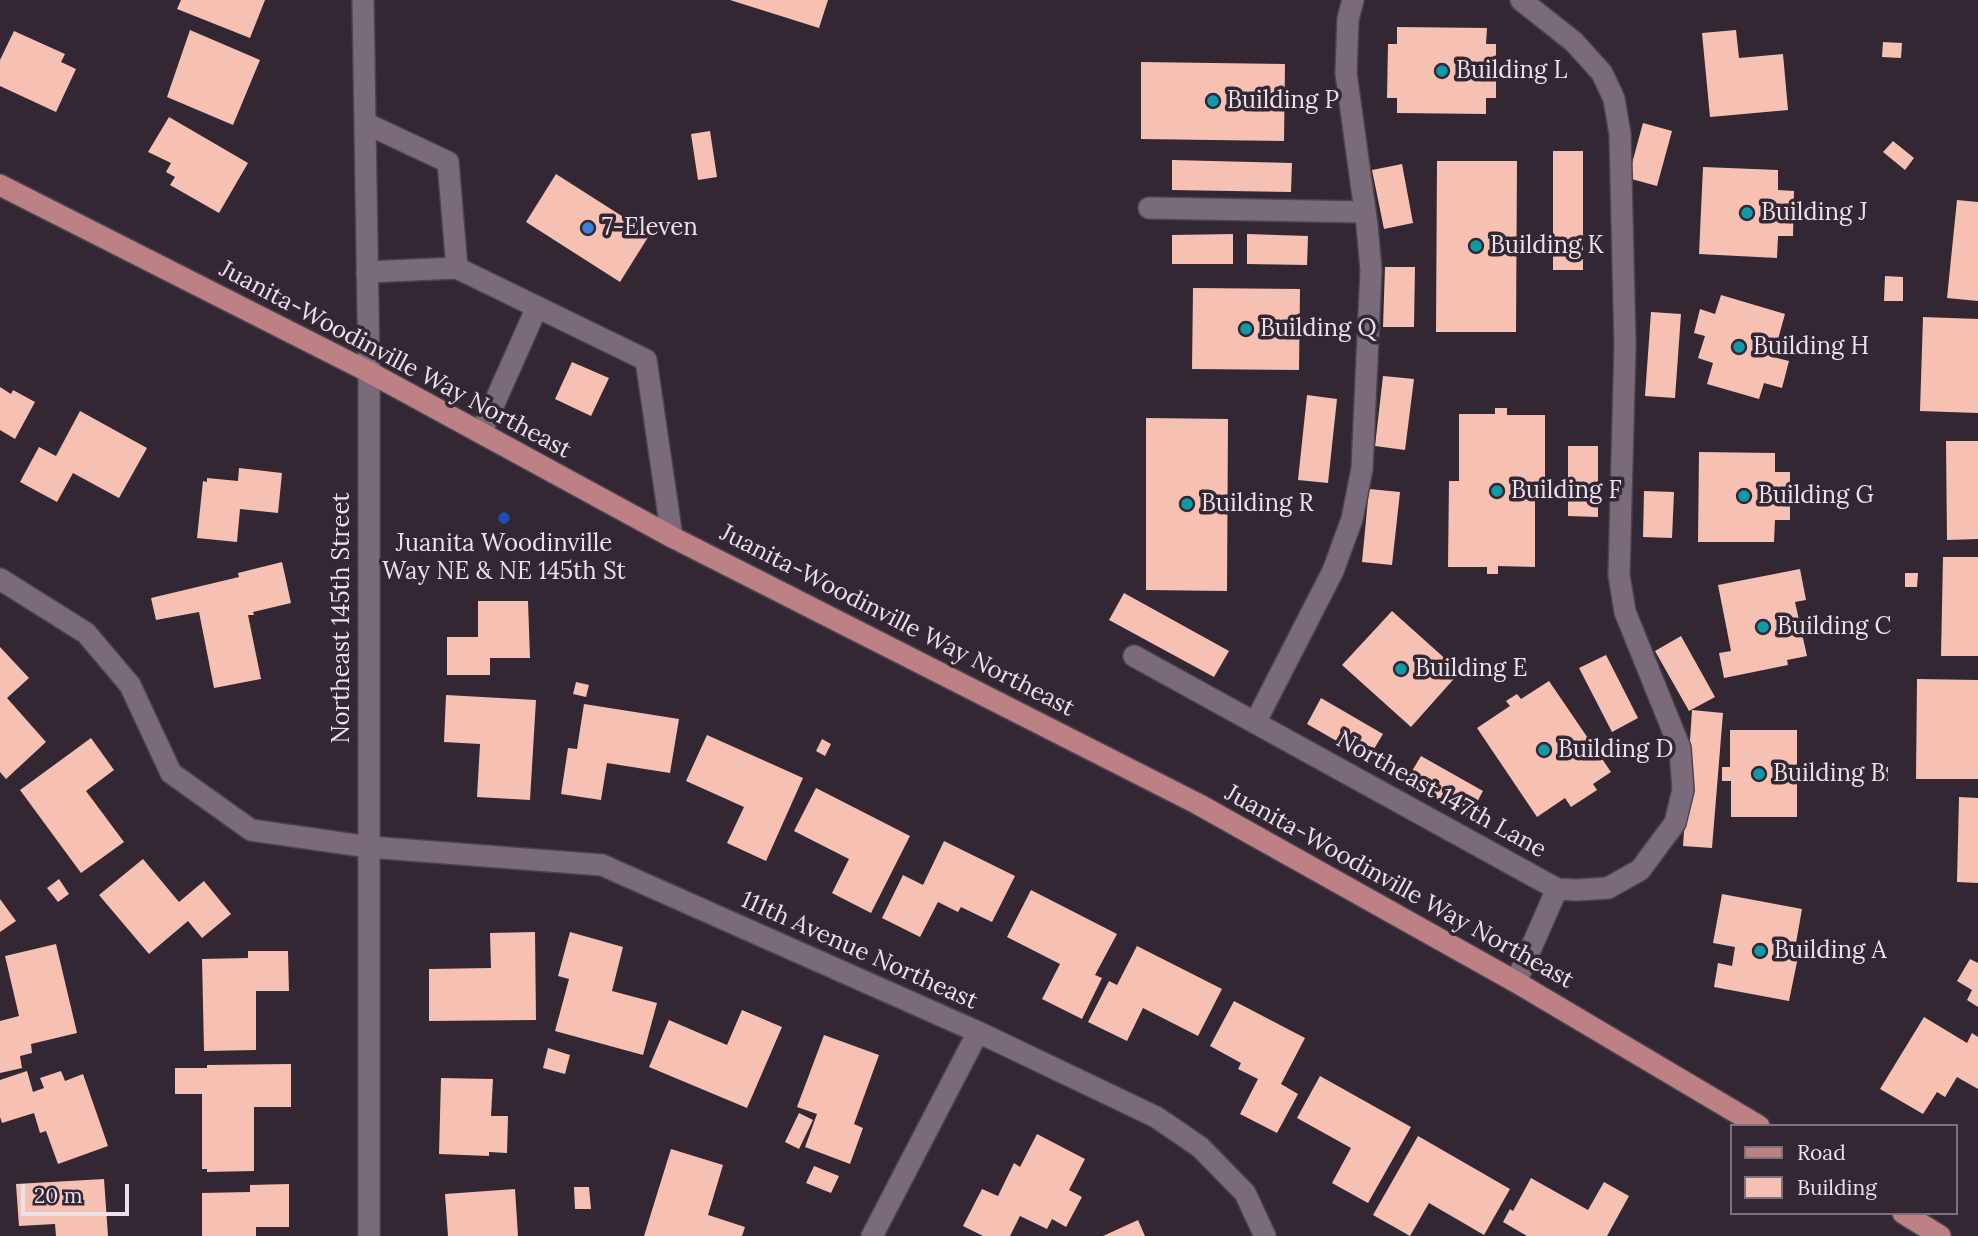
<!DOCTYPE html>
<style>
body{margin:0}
#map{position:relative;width:1978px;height:1236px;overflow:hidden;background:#342734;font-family:Lora,serif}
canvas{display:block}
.legend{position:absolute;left:1730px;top:1124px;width:228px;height:91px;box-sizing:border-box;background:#342734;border:2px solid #7d717d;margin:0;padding:9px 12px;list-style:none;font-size:21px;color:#eae1ea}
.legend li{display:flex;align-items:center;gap:14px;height:35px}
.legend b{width:35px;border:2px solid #7d717d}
.scale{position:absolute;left:21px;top:1184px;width:108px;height:32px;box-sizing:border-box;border:4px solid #eae1ea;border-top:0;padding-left:9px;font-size:21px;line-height:24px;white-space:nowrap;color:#eae1ea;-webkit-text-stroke:5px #342734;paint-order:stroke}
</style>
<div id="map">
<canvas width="1978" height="1236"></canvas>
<ul class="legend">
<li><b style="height:9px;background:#bc8085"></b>Road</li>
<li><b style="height:19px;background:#f6c1b3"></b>Building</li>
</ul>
<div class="scale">20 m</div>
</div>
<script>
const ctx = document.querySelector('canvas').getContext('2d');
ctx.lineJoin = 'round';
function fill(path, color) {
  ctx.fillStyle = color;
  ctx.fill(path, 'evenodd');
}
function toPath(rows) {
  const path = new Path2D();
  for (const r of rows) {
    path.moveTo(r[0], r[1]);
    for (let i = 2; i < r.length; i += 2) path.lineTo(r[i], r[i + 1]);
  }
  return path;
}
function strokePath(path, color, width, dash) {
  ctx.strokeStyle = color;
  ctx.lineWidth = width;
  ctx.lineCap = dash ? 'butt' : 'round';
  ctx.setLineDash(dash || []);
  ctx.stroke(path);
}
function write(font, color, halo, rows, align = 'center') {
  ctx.font = font + ' Lora,serif';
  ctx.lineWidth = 7;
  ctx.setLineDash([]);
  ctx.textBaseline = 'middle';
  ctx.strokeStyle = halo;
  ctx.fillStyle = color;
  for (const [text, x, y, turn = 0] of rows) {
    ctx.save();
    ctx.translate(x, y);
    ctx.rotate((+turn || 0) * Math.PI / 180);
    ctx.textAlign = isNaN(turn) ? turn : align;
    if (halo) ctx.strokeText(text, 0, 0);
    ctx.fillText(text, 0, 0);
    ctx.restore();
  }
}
fill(toPath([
 [181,0,265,0,250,38,177,9],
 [730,0,828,0,819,28],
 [1397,27,1487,28,1486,44,1496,44,1496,98,1486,98,1486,114,1397,113,1397,98,1387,98,1388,44,1397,44],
 [190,30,260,60,233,125,167,97],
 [1736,30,1739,58,1783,54,1788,110,1710,117,1702,33],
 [14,31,65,54,61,62,76,69,56,112,0,86,0,60],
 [1883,42,1902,43,1901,58,1882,57],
 [1141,62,1285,64,1284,141,1141,139],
 [169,117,248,163,219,213,170,185,175,177,166,172,171,163,148,152],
 [1643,123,1672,131,1657,186,1628,178],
 [710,131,717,177,698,180,691,134],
 [1893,141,1914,158,1905,170,1883,152],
 [1553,151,1583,151,1583,270,1553,270],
 [1172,160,1292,163,1291,192,1172,190],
 [1437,161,1517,161,1516,332,1436,332],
 [1402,164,1413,223,1384,229,1372,170],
 [1703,167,1778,170,1778,190,1794,191,1793,236,1778,236,1777,258,1699,254],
 [556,174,650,234,620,282,526,222],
 [1957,200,1978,202,1978,301,1947,298],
 [1233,234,1233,264,1172,264,1172,235],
 [1247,234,1308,236,1307,265,1247,264],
 [1385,267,1415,267,1414,327,1383,327],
 [1885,276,1903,277,1903,301,1884,301],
 [1193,288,1300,289,1299,370,1192,369],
 [1721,295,1785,314,1773,357,1789,361,1782,388,1764,383,1759,399,1707,384,1713,363,1698,358,1705,336,1694,333,1700,309,1715,314],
 [1651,312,1681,314,1675,398,1645,396],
 [1923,317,1978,319,1978,413,1920,411],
 [572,362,609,378,591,416,555,399],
 [1383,376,1414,379,1405,450,1375,446],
 [0,387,11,394,13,390,35,402,15,439,0,430],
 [1307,395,1337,399,1328,483,1298,480],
 [1495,408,1507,408,1507,415,1545,415,1545,500,1535,500,1535,567,1498,566,1498,574,1487,574,1487,567,1448,567,1449,481,1459,481,1459,414,1495,414],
 [80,411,147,448,119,498,73,473,57,502,20,482,39,447,56,456],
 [1146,418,1228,419,1227,591,1146,590],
 [1946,441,1978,441,1978,539,1947,540],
 [1568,446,1598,446,1598,517,1568,516],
 [1699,452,1775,453,1775,472,1790,472,1790,520,1775,520,1774,542,1698,542],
 [239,468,282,473,278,513,240,509,237,542,197,538,203,481,207,482,207,478,238,481],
 [1369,489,1400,492,1392,565,1362,562],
 [1644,491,1674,492,1672,538,1643,537],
 [1943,557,1978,557,1978,656,1941,656],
 [282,562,291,603,253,612,254,615,248,615,261,679,214,688,199,612,156,620,151,598,239,577,238,573],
 [1800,569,1806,600,1795,602,1807,656,1787,660,1788,665,1724,678,1719,653,1731,651,1718,585],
 [1905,573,1918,573,1917,587,1905,587],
 [1124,593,1229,651,1214,677,1109,620],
 [478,601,528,601,530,658,490,658,490,675,447,675,447,637,478,637],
 [1392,611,1460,672,1411,727,1342,665],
 [1681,636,1715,697,1689,711,1655,651],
 [0,647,29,678,7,698,46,742,6,779,0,772],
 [1606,655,1638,718,1612,732,1579,668],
 [1917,679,1978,680,1978,779,1916,779],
 [1549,681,1611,772,1593,784,1597,790,1571,807,1565,798,1537,817,1477,728,1510,706,1506,701,1517,694,1521,699],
 [576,682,589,685,586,697,573,694],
 [446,695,536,700,530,800,477,797,480,744,444,742],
 [1321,698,1383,734,1368,759,1307,724],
 [584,704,679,719,670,773,607,763,601,800,561,794,568,748,577,749],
 [1692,710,1723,713,1712,848,1683,846],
 [1730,730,1797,730,1797,817,1731,817,1731,781,1722,781,1722,767,1730,767],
 [707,735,803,778,766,861,727,843,744,807,686,781],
 [91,738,114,770,86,791,124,842,81,873,20,790],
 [822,739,831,744,825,756,816,751],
 [1421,756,1483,791,1469,817,1406,781],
 [1874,767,1888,767,1888,781,1873,780],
 [816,788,910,836,871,913,832,893,849,859,794,831],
 [1959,797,1978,798,1978,883,1957,882],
 [944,841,1015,876,992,922,961,907,958,912,938,902,920,937,882,918,903,875,923,885],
 [143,859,179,902,204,881,231,914,202,938,188,921,149,954,99,895],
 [59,879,69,894,58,902,47,888],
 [1031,890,1117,934,1095,975,1102,978,1082,1019,1042,999,1060,964,1007,937],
 [1722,894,1802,909,1796,943,1788,942,1786,954,1798,957,1789,1001,1714,987,1718,963,1732,966,1735,947,1713,943],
 [0,899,16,921,0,932],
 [535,932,536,1020,429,1021,429,969,491,968,490,933],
 [570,932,623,947,612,991,657,1003,643,1055,555,1031,569,979,558,976],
 [56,944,77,1033,31,1044,32,1053,20,1056,22,1068,0,1073,0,1021,19,1016,5,956],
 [1137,946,1222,989,1198,1036,1143,1008,1127,1041,1088,1022,1109,981,1117,985],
 [248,951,288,951,289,991,256,991,256,1050,204,1051,202,959,248,958],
 [1970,959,1978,963,1978,1007,1967,1000,1972,990,1957,981],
 [1234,1001,1305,1038,1281,1084,1298,1094,1277,1133,1240,1114,1258,1079,1238,1069,1241,1063,1210,1046],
 [742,1010,782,1027,747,1108,649,1067,669,1020,727,1045],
 [1924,1017,1967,1043,1972,1033,1978,1037,1978,1089,1957,1077,1945,1097,1937,1092,1923,1114,1880,1089],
 [824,1035,879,1055,854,1124,863,1128,850,1164,805,1147,817,1114,797,1107],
 [548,1048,570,1055,565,1074,543,1068],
 [291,1064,291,1107,254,1107,254,1171,207,1172,207,1169,202,1169,202,1094,175,1094,175,1068,207,1068,207,1065],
 [27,1071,33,1092,44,1088,40,1078,61,1071,65,1081,83,1074,108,1146,58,1164,46,1131,40,1133,34,1113,2,1123,0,1117,0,1080],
 [1320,1076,1411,1127,1368,1203,1332,1183,1351,1148,1297,1118],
 [441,1078,493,1079,491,1116,508,1116,507,1153,489,1152,489,1156,439,1154],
 [799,1113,813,1120,799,1149,785,1142],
 [1037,1134,1085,1159,1069,1190,1082,1197,1066,1227,1052,1219,1047,1229,1020,1216,1010,1236,983,1236,963,1226,982,1189,998,1196,1014,1163,1020,1167],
 [1418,1136,1510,1189,1484,1235,1429,1203,1410,1236,1373,1215],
 [671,1149,723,1165,708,1215,745,1227,742,1236,644,1236],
 [814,1166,839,1176,831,1193,806,1183],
 [1531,1178,1588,1210,1604,1182,1629,1196,1607,1236,1527,1236,1503,1222,1510,1209,1513,1211],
 [104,1179,108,1236,56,1236,55,1224,19,1226,16,1184],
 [289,1184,289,1227,256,1227,256,1236,202,1236,202,1193,250,1192,250,1185],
 [574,1187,589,1187,591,1209,575,1209],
 [515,1189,518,1236,448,1236,445,1194],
 [1138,1220,1145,1236,1103,1236]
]), '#f6c1b3');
const minor = toPath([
 [363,0,369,372,369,1236],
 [365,123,448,162,457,268,646,360,672,537],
 [1149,208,1365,212],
 [367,272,457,268],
 [481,433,537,307],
 [0,579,86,633,130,685,171,773,251,830,369,847,602,865,978,1032,1156,1117,1200,1147,1245,1193,1265,1236],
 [1134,656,1557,889,1577,890,1608,888,1640,870,1675,823,1683,790,1680,748,1625,612,1619,575,1625,345,1620,134,1614,99,1602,73,1574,42,1521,0],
 [1255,723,1333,571,1352,519,1362,469,1371,270,1367,225,1346,73,1348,19,1353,0],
 [1516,982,1557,889],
 [872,1236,978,1032]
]);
const major = toPath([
 [0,185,369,372,672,537,1198,804,1516,982,1759,1126],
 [1903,1213,1940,1236]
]);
strokePath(minor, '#4d424d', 24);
strokePath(major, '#4d424d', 24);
strokePath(minor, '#7a6b7a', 21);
strokePath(major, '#bc8085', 21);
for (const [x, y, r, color] of [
 [1442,71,7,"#0f9aa8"],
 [1213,101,7,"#0f9aa8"],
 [1747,213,7,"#0f9aa8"],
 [588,228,7,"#3f7fe0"],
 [1476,246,7,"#0f9aa8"],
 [1246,329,7,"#0f9aa8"],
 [1739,347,7,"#0f9aa8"],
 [1497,491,7,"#0f9aa8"],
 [1744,496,7,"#0f9aa8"],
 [1187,504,7,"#0f9aa8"],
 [504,518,7,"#1a4fb4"],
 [1763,627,7,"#0f9aa8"],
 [1401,669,7,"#0f9aa8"],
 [1544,750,7,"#0f9aa8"],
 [1759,774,7,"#0f9aa8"],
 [1760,951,7,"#0f9aa8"]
]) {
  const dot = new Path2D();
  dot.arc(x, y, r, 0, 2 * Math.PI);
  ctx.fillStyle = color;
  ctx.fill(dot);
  strokePath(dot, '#342734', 2.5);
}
write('24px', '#eae1ea', '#342734', [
 ["Building L",1456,71],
 ["Building P",1227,101],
 ["Building J",1761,213],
 ["7-Eleven",602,228],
 ["Building K",1490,246],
 ["Building Q",1260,329],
 ["Building H",1753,347],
 ["Building F",1511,491],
 ["Building G",1758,496],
 ["Building R",1201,504],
 ["Juanita Woodinville",504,544,"center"],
 ["Way NE & NE 145th St",504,572,"center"],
 ["Building C",1777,627],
 ["Building E",1415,669],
 ["Building D",1558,750],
 ["Building B",1773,774],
 ["Building A",1774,951]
], 'left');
write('24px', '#eae1ea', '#342734', [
 ["Juanita-Woodinville Way Northeast",395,360,28],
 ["Northeast 145th Street",342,618,-90],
 ["Juanita-Woodinville Way Northeast",897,621,27],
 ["Northeast 147th Lane",1441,795,29],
 ["Juanita-Woodinville Way Northeast",1399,887,29],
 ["111th Avenue Northeast",859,951,24]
]);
</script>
